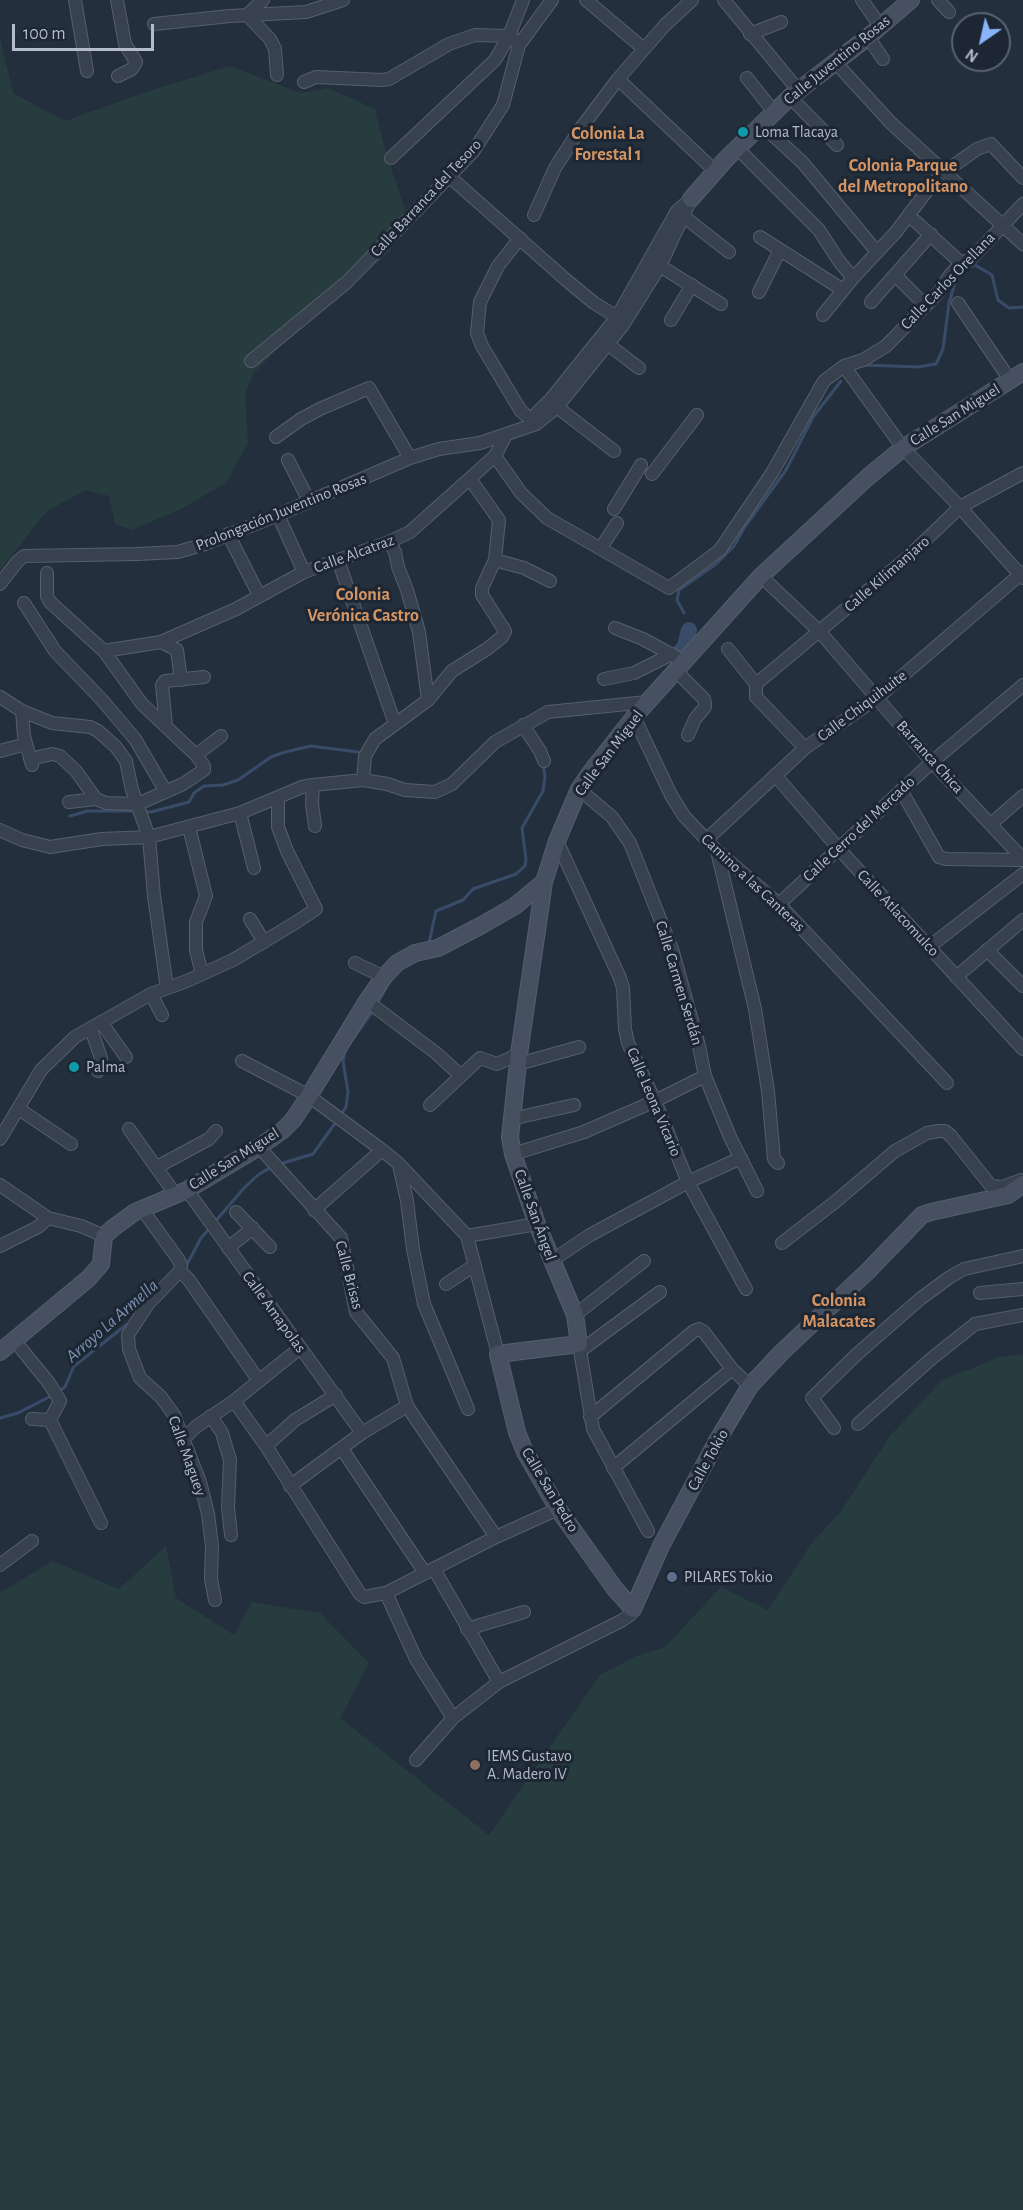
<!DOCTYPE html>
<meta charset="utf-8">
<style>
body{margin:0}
#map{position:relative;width:1023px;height:2210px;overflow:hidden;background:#242f3e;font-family:"Alegreya Sans",sans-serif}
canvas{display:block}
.north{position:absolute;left:951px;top:12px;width:60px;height:60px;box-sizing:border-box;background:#1d2633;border:2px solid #59626f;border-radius:50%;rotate:214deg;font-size:16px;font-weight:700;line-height:24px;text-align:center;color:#b4bcc9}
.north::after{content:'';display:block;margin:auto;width:21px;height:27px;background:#8ab4f8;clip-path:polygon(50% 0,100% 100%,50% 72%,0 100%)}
.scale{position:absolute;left:12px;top:24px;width:142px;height:27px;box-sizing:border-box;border:3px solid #b4bcc9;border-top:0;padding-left:8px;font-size:18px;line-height:21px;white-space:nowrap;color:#b4bcc9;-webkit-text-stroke:4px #1d2633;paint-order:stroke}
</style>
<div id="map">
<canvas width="1023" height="2210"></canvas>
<div class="north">N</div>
<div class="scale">100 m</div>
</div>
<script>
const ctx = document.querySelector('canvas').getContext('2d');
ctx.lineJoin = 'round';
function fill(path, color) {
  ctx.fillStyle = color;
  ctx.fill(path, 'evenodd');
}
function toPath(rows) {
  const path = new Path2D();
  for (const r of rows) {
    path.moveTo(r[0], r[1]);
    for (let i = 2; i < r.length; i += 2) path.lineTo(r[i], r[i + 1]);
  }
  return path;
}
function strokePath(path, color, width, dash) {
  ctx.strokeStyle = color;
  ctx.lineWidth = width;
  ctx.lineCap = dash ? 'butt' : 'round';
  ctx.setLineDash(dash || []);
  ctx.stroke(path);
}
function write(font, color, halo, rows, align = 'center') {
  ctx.font = font + ' "Alegreya Sans",sans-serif';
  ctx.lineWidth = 6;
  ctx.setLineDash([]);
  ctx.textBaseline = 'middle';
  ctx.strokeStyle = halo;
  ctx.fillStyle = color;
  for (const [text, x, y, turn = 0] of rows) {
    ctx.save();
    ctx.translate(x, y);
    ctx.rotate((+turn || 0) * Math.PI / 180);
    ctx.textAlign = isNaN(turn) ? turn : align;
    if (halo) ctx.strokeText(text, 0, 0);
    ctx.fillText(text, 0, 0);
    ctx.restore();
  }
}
fill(toPath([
 [0,38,13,93,65,121,146,92,230,66,300,93,328,88,375,109,387,157,405,209,390,251,329,306,321,304,253,374,245,393,248,443,226,483,179,510,132,530,115,524,109,496,85,490,47,511,0,570],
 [1023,1354,1023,2210,0,2210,0,1593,52,1561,119,1589,166,1546,176,1598,234,1635,252,1602,320,1613,369,1663,340,1718,489,1835,600,1675,636,1656,665,1647,721,1587,768,1610,811,1544,841,1511,890,1436,942,1380,1000,1357]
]), '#263c3f');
strokePath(toPath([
 [864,365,918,367,936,364,943,349,949,303,956,279,965,269,975,265,992,275,998,300,1009,308,1023,307],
 [684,613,677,600,679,590,716,564,734,546,744,528,786,470,813,417,841,381],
 [143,812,151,812,189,802,194,793,204,786,223,785,238,780,271,757,285,752,311,746,358,752],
 [70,816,88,811,136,811],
 [429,943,436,911,463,900,473,889,516,874,525,866,526,859,522,828,543,791,545,776,543,765],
 [376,1006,386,988],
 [352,1040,373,1011],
 [340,1116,346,1107,348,1092,343,1061,345,1051],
 [280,1164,313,1154,336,1122],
 [214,1223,244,1188,258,1175,271,1167],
 [185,1268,201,1238,210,1228],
 [59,1391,65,1387,74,1366,130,1322],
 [0,1418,18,1413,53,1395]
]), '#394c67', 3);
strokePath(toPath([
 [681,651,685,646,689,630]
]), '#394c67', 16);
const street = toPath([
 [75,0,87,71],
 [117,0,125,44,136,62,132,69,118,76],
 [586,0,644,49],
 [724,0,798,90],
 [862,0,880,26],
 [938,0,949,12],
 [247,15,270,39,275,49,277,75],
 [247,15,263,0],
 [154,24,230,16,306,12,343,0],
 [750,34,781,22],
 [868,37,883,59],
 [514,40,509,36,523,0],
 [835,62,891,123,1023,244],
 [747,78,774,112],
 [618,79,715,171],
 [304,82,316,77,382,80,389,79,449,44,475,35,509,36,495,60,391,158],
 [790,97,837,145],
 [761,124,803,163,877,252],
 [737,148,819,230,839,261,853,278],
 [450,177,565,279,594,303,617,317],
 [678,212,729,252],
 [534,215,555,168,578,132,618,79,665,25,692,0],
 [915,221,961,263],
 [760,237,843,290],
 [520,238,498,266,480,302,477,333,482,346,513,398,521,411,535,423],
 [660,266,721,304],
 [895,275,925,305],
 [759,292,780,250],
 [871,302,931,234],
 [958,303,1010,380],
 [823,315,853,278,896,232,929,188,943,173,977,149,991,144,1023,178],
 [671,320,692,285],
 [609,345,639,368],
 [251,361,347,282,473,152,503,105,519,45,552,0],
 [844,366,903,448,960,507,1023,578],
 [557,407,614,451],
 [530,420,551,399,617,317,665,232,677,211,685,204],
 [276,437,301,419,322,408,369,388,410,458],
 [495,456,521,493,547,518,669,588,720,550,772,473,824,381,844,366,863,360,886,346,939,292,950,275,961,263,971,259,1023,204],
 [288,460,309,501],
 [652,474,697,415],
 [614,509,641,465],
 [278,515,304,572],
 [228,534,259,595],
 [389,542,395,552,398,567,407,590,419,632,428,700],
 [601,548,617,523],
 [338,560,395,724],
 [495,560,524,568,550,581],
 [761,576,820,632,932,762,1023,859],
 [0,584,17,562,24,556,137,554,178,552,205,544,278,515,410,458,439,449,480,443,536,424,557,407,623,325,660,266,691,199],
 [24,603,55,651,102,700,135,739,166,792],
 [615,628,643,639,685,662],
 [161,642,177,650,181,680],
 [728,649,756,684,756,697,805,748],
 [104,651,161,642,236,609,304,572,389,542,410,532,495,456,506,435],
 [677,672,704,699,705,703,705,707,695,719,688,735],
 [604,679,634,673,672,654],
 [756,684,909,556,960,507,1023,473],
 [0,697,22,711,52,723,90,727,98,731,116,747,126,761,132,790,149,837,154,896,167,988],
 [22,711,24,736,32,765],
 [634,717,671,795,684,816,717,851,779,904,947,1083],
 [523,725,540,751,544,761],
 [166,726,162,685,165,681,204,677],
 [0,751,26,744],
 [196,755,221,736],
 [30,759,52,754,60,756,76,771,96,799,106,803,138,804,183,784,204,770,204,766,196,755,142,704,104,651,50,602,47,596,47,573],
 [775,775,839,849,1023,1049],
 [363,780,365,756,375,739,428,700,452,671,487,649,502,637,505,631,482,595,482,588,495,560,499,520,470,479],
 [313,785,312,804,315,826],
 [579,789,612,817,630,843,672,949,699,1046,705,1076,730,1137,757,1191],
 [901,790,939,857,946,859,1023,860],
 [69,802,96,799],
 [240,813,254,868],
 [991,824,1023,796],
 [189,827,206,896,196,922,196,950,202,974],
 [0,830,22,840,50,847,102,839,149,837,240,813,302,787,313,785,363,780,387,784,405,790,435,792,452,784,495,742,548,712,647,702],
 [706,840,805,748,878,697,1023,572],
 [557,841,620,978,623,988,625,1029,628,1043,655,1101,688,1182,746,1289],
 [717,851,755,1009,768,1091,774,1159,778,1163],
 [779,904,932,762,1023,685],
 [250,919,264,942],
 [929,947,1023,874],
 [987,950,1023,986],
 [355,963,384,977],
 [956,977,1023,920],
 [151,994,162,1015],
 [367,1001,436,1053,460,1075],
 [101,1022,126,1057],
 [91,1029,101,1058,98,1071],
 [242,1061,309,1096,382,1150,399,1164,467,1236,498,1354],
 [518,1064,579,1047],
 [430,1105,480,1058,497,1064,519,1054],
 [19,1109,71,1144],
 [511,1119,574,1105],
 [129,1129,175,1194],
 [0,1139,41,1070,75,1037,151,994,187,981,233,960,295,923,316,909,287,851,278,827,278,798],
 [259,1147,341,1238,356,1312,393,1358,407,1406,496,1537],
 [513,1154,584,1132,655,1101,705,1076],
 [399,1165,407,1201,413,1249,424,1304,468,1409],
 [157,1167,209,1139,216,1131],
 [0,1185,48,1218,81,1226,104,1236],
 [187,1190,362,1433],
 [142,1209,178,1259,181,1265,180,1271,189,1280,259,1381],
 [314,1210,382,1150],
 [236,1212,270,1247],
 [467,1236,537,1224],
 [782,1243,835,1202,895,1151,927,1133,939,1131,945,1131,951,1136,991,1186,1002,1187,1021,1180],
 [0,1246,38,1227,48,1218],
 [228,1248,253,1228],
 [551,1261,590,1235,688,1182,741,1158],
 [180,1271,148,1304,135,1324,128,1335,129,1349,140,1378,161,1397,174,1415,200,1482,208,1514,212,1546,211,1579,215,1600],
 [446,1284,475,1265],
 [980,1293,1023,1289],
 [575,1315,644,1261],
 [14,1340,49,1383,60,1401,50,1420,101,1523],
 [579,1344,593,1429,648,1531],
 [580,1351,660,1292],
 [234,1401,266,1446,360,1594,364,1597,386,1593,496,1537,558,1509],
 [211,1416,222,1433,230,1460,228,1507,231,1535],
 [590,1417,694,1331,699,1329,704,1332,732,1369,750,1386],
 [32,1419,50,1420],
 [858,1424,931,1359,975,1324,1023,1315],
 [834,1428,812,1398,856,1355,920,1299,950,1277,964,1269,1023,1256],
 [182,1440,197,1426,234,1401,300,1348],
 [266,1446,295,1420,336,1395],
 [342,1449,425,1573],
 [613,1468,732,1369],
 [290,1486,362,1433,407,1406],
 [0,1565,32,1541],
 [434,1569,499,1682],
 [386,1593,416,1659,453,1718],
 [467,1629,524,1612],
 [416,1760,453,1718,499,1682,621,1621,630,1615,633,1609]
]);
const secondary = toPath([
 [691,199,726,159,790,97,868,37,911,0],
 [1023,372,903,448,868,477,761,576,634,717,590,773,579,789,557,841,544,882,519,1054,510,1137,513,1154,537,1224,575,1315,579,1344,498,1354,517,1432,525,1452,558,1509,615,1589,633,1609,661,1546,717,1441,750,1386,782,1352,868,1271,922,1215,931,1212,1008,1195,1023,1184],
 [0,1352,89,1278,101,1264,104,1236,113,1228,135,1212,187,1190,259,1147,283,1130,293,1120,309,1096,367,1001,384,977,397,963,415,953,438,948,482,925,515,906,544,882]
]);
strokePath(street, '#565f6c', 14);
strokePath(secondary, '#565f6c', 18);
strokePath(street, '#38414e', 12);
strokePath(secondary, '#465061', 16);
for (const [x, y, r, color] of [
 [743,132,6,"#0f9aa8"],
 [74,1067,6,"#0f9aa8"],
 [672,1577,6,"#5c6f8a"],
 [475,1765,6,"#8d6e63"]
]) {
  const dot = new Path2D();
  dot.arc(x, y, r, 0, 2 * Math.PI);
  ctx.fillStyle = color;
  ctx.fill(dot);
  strokePath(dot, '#1d2633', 2);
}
write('16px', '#b4bcc9', '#1d2633', [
 ["Calle Juventino Rosas",837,60,-39],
 ["Calle Barranca del Tesoro",426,198,-47],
 ["Calle Carlos Orellana",948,281,-46],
 ["Calle San Miguel",955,415,-32],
 ["Prolongación Juventino Rosas",281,512,-22],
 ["Calle Alcatraz",354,554,-20],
 ["Calle Kilimanjaro",887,574,-41],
 ["Calle Chiquihuite",862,706,-37],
 ["Calle San Miguel",609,753,-53],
 ["Barranca Chica",930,757,48],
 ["Calle Cerro del Mercado",859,829,-43],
 ["Camino a las Canteras",753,883,43],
 ["Calle Atlacomulco",898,913,47],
 ["Calle Carmen Serdán",679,983,73],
 ["Calle Leona Vicario",654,1102,67],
 ["Calle San Miguel",234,1159,-32],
 ["Calle San Ángel",535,1215,70],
 ["Calle Brisas",349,1275,75],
 ["Calle Amapolas",274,1312,54],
 ["Calle Maguey",187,1456,70],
 ["Calle Tokio",708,1460,-61],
 ["Calle San Pedro",550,1490,59]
]);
write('16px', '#b4bcc9', '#1d2633', [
 ["Loma Tlacaya",755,132],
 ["Palma",86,1067],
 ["PILARES Tokio",684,1577],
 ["IEMS Gustavo",487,1756],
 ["A. Madero IV",487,1774]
], 'left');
write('bold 18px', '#d59563', '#1d2633', [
 ["Colonia La",608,134],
 ["Forestal 1",608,155],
 ["Colonia Parque",903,166],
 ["del Metropolitano",903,187],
 ["Colonia",363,595],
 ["Verónica Castro",363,616],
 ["Colonia",839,1301],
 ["Malacates",839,1322]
]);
write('italic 18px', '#7c92b1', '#1d2633', [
 ["Arroyo La Armella",112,1321,-41]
]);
</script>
